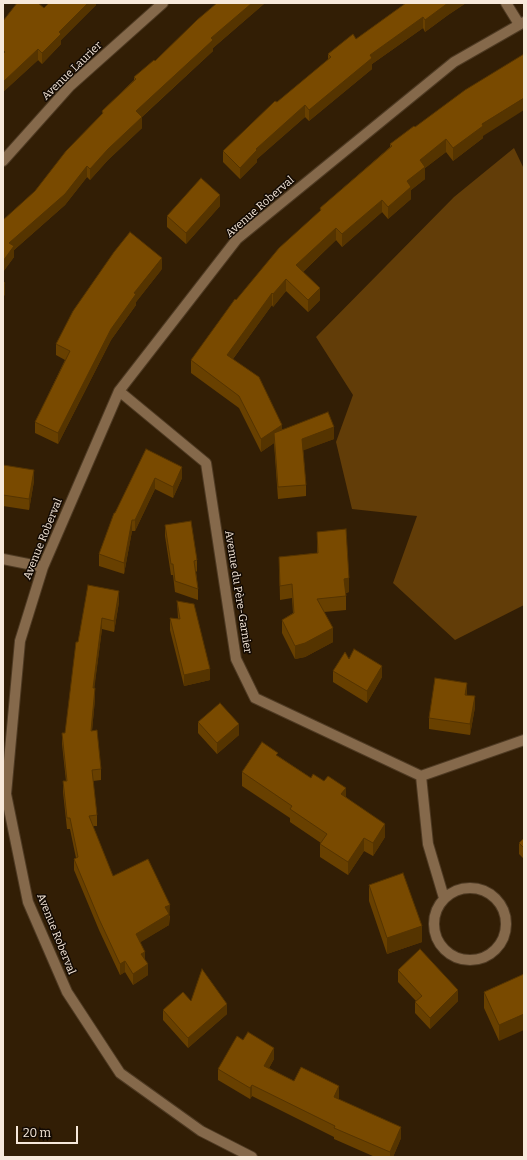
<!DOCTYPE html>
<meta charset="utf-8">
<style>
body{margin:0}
#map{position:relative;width:527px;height:1160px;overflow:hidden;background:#321e05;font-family:Bitter,serif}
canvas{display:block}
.frame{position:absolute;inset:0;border:4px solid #f7e9db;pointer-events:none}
.scale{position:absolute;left:16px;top:1126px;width:62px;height:18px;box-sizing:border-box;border:2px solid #f7e9db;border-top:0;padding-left:5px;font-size:12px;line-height:14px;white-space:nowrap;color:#f7e9db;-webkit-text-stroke:3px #130a03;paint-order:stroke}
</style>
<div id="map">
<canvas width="527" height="1160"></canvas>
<div class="frame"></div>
<div class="scale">20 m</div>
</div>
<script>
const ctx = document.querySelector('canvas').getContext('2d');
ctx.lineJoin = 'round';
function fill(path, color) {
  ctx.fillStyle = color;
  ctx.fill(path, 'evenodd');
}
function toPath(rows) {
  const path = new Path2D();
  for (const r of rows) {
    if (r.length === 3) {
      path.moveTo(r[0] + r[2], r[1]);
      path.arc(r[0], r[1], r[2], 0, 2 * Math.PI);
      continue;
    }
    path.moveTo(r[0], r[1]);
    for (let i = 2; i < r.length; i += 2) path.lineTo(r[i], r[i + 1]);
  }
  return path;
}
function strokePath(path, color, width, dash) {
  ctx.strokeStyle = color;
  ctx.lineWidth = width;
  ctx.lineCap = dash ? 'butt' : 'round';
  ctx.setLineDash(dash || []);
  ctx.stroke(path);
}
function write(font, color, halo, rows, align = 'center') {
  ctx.font = font + ' Bitter,serif';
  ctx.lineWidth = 3;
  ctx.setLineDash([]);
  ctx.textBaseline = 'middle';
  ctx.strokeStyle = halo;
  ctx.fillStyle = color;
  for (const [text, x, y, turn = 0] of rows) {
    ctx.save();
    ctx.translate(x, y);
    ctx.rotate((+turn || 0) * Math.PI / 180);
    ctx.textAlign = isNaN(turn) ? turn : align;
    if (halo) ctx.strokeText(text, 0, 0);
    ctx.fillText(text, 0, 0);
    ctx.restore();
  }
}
fill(toPath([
 [514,148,524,169,524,605,455,640,393,583,417,516,352,509,336,442,353,395,316,337,454,197]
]), '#623d08');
const minor = toPath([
 [506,3,519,24],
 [3,161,70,86,163,3],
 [119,391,206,463,236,659,255,698,421,776,428,844,444,898],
 [3,559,43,567],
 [421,776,524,740],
 [470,924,36],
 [252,1157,201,1131,120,1073,67,992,28,902,6,794,20,641,43,567,119,391,237,239,454,62,524,22]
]);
strokePath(minor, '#4e3a23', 12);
strokePath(minor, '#85694b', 10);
fill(toPath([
 [96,3,96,5,61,40,61,44,42,64,38,60,3,92,3,21,44,8],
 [217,3,265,3,213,48,213,51,142,117,142,128,108,160,90,180,87,177,65,205,14,250,14,257,3,272,35,191,102,115,102,111,134,80,134,77,155,61],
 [406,3,466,3,448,15,425,32,423,28,372,64,372,69,309,121,305,117,257,159,257,162,240,179,223,162,223,151,277,102,328,60,328,54,356,39],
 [415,127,483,136,483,138,453,161,446,152,425,168,425,179,411,190,411,199,388,219,382,212,342,247,336,240,303,272,320,300,308,312,286,291,273,307,272,305,233,359,282,429,334,439,303,450,306,485,306,496,278,499,274,443,261,452,239,408,191,373,191,360,236,300,320,211,320,208,390,147,390,144],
 [220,206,186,244,167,227,167,216],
 [162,269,136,302,136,305,111,340,58,444,35,433,35,422,65,360,56,355,56,344],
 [146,449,182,478,173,498,155,489,135,531,132,531,124,574,99,566,99,554,115,513],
 [3,465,34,481,29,510,3,506],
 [165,525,197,560,197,571,196,572,198,589,198,600,175,592,173,575,171,575,165,536],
 [317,532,349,592,346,593,346,610,324,612,333,642,305,657,295,659,282,633,282,620,293,613,292,598,280,600,279,557,317,553],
 [177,601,210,680,184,686,170,630,170,618,178,619],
 [119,602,114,632,102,629,94,688,95,699,92,730,101,769,101,780,93,781,97,815,97,826,93,826,113,876,170,916,169,925,140,942,145,960,148,975,133,985,125,972,120,975,99,930,74,870,74,859,76,858,70,829,67,829,63,792,63,781,66,781,62,744,62,733,65,733,78,642],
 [349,659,382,677,367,703,333,682,333,671],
 [475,707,470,735,429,729,429,718],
 [198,722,239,735,217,754,198,733],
 [278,756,311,778,346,797,385,837,373,856,364,851,348,875,320,857,320,844,321,843,290,822,290,818,242,786,242,772],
 [524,838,524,859,519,854,519,843],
 [369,885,422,942,387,954,369,901],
 [398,970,458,1001,430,1029,415,1013,415,1002,416,1001,398,982],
 [524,974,499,1041,484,1008,484,992],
 [191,1001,227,1014,188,1048,163,1020,163,1010],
 [274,1059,269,1068,294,1081,339,1098,338,1099,401,1138,393,1157,375,1157,334,1139,334,1137,252,1096,250,1099,218,1080,218,1069]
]), '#684000');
fill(toPath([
 [88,3,96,3,96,5,61,40,61,44,42,64,42,53,59,32],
 [252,3,265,3,213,48,213,51,136,122,136,111,211,38],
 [448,3,466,3,448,15,425,32,425,20],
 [423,17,423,28,372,64,372,69,309,121,309,110,370,55],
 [38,49,38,60,3,92,3,82],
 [524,98,524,110,483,136,483,138,453,161,453,148,482,124],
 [305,105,305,117,257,159,257,162,240,179,240,168,256,149],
 [142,117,142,128,108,160,90,180,90,169,108,149],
 [446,139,446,152,425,168,425,179,411,190,411,199,388,219,388,207,407,181,420,160],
 [87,166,87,177,65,205,14,250,14,257,3,272,3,261,9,243],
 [220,195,220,206,186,244,186,233],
 [382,200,382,212,342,247,342,234],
 [336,228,336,240,296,278,296,265],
 [162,258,162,269,136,302,136,305,111,340,58,444,58,433,111,329,134,293],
 [286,279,286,291,273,307,273,294],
 [5,283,5,295,3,297,3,286],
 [320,288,320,300,308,312,308,300],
 [272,293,272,305,227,367,227,355],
 [282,425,282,438,274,433,274,443,261,452,261,439],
 [334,427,334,439,302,451,302,439],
 [182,467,182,478,173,498,173,487],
 [34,470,34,481,29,510,29,499],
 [155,478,155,489,135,531,135,520],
 [132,520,132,531,124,574,124,563],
 [349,578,349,592,344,593,344,579],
 [119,591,119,602,114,632,114,621],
 [102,618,102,629,93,699,93,688],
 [333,628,333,642,305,657,295,659,295,646],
 [382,666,382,677,367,703,367,691],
 [210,669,210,680,184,686,184,675],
 [467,683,467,695,465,695],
 [95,688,95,699,91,742,91,731],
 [475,696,475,707,470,735,470,724],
 [239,724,239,735,217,754,217,743],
 [346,788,346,801,341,794],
 [385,824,385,837,373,856,373,843],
 [364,838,364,851,348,875,348,862],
 [170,905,169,925,136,945,136,934,165,907],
 [422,926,422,942,387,954,387,938],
 [145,952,145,963,141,954],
 [125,961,125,972,120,975,120,964],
 [148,964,148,975,133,985,133,974],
 [458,990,458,1001,430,1029,430,1018],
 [227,1004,227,1014,188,1048,188,1038],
 [524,1014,524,1030,499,1041,499,1025],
 [274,1048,274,1059,264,1077,264,1066],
 [252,1085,252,1096,250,1099,250,1088],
 [339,1086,339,1098,334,1108,334,1097],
 [401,1127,401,1138,393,1157,390,1157,390,1152]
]), '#553400');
const building = toPath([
 [17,3,38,3,44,8,49,3,88,3,59,32,61,34,42,53,38,49,3,82,3,54,5,52,3,50,3,21,17,3],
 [217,3,252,3,211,38,213,40,136,111,142,117,108,149,90,169,87,166,65,194,9,243,14,246,3,261,3,220,35,191,66,151,103,113,102,111,136,79,134,77,154,60,155,61,197,20,217,3],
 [406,3,448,3,425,20,423,17,370,55,372,58,309,110,305,105,256,149,257,150,240,168,223,151,275,101,277,102,331,57,328,54,353,34,356,39,406,3],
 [524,54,524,98,482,124,483,126,453,148,446,139,420,160,425,167,407,181,411,187,388,207,382,200,342,234,336,228,296,265,320,288,308,300,286,279,273,294,272,293,227,355,259,377,282,425,261,439,239,396,191,360,235,299,236,300,279,248,321,210,320,208,392,146,390,144,414,126,415,127,465,90,524,54],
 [201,178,220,195,186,233,167,216,201,178],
 [130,232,162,258,134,293,136,294,111,329,58,433,35,422,70,351,56,344,73,311,114,252,130,232],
 [3,281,5,283,3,286,3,281],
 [328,412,334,427,302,439,306,485,278,487,274,433,328,412],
 [146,449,182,467,173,487,155,478,135,520,132,520,124,563,99,554,114,513,115,513,146,449],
 [3,465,34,470,29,499,3,495,3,465],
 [191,521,197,560,194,561,198,589,175,581,173,564,171,564,165,525,191,521],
 [346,529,349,578,344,579,346,596,317,599,333,628,305,643,295,646,282,620,294,613,292,584,280,586,279,557,318,553,317,532,346,529],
 [88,585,119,591,114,621,102,618,93,688,95,688,91,731,97,730,101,769,92,770,97,815,89,816,113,876,148,859,170,905,165,907,169,914,136,934,145,952,141,954,148,964,133,974,125,961,120,964,99,919,74,859,78,857,70,818,67,818,63,781,67,781,62,733,65,733,76,642,78,642,88,585],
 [177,601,194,604,210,669,184,675,170,618,180,619,177,601],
 [354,649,382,666,367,691,333,671,345,652,349,659,354,649],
 [435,678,467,683,465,695,475,696,470,724,429,718,435,678],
 [220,703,239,724,217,743,198,722,220,703],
 [262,742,278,753,276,755,311,778,313,774,324,781,328,776,346,788,341,794,385,824,373,843,364,838,348,862,320,844,327,834,290,809,292,806,242,772,262,742],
 [524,838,524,848,519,843,524,838],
 [403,873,422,926,387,938,369,885,403,873],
 [420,949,458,990,430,1018,415,1002,422,996,398,970,420,949],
 [202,969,227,1004,188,1038,163,1010,183,992,191,1001,202,969],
 [524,974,524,1014,499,1025,484,992,524,974],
 [248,1032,274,1048,264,1066,294,1081,301,1067,339,1086,334,1097,401,1127,390,1152,334,1128,335,1126,252,1085,250,1088,218,1069,237,1036,243,1040,248,1032]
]);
fill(building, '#794a00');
strokePath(building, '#553400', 1);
write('11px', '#f7e9db', '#130a03', [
 ["Avenue Laurier",72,71,-44],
 ["Avenue Roberval",260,207,-41],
 ["Avenue Roberval",43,539,-68],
 ["Avenue du Père-Garnier",238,592,81],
 ["Avenue Roberval",56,934,68]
]);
</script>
